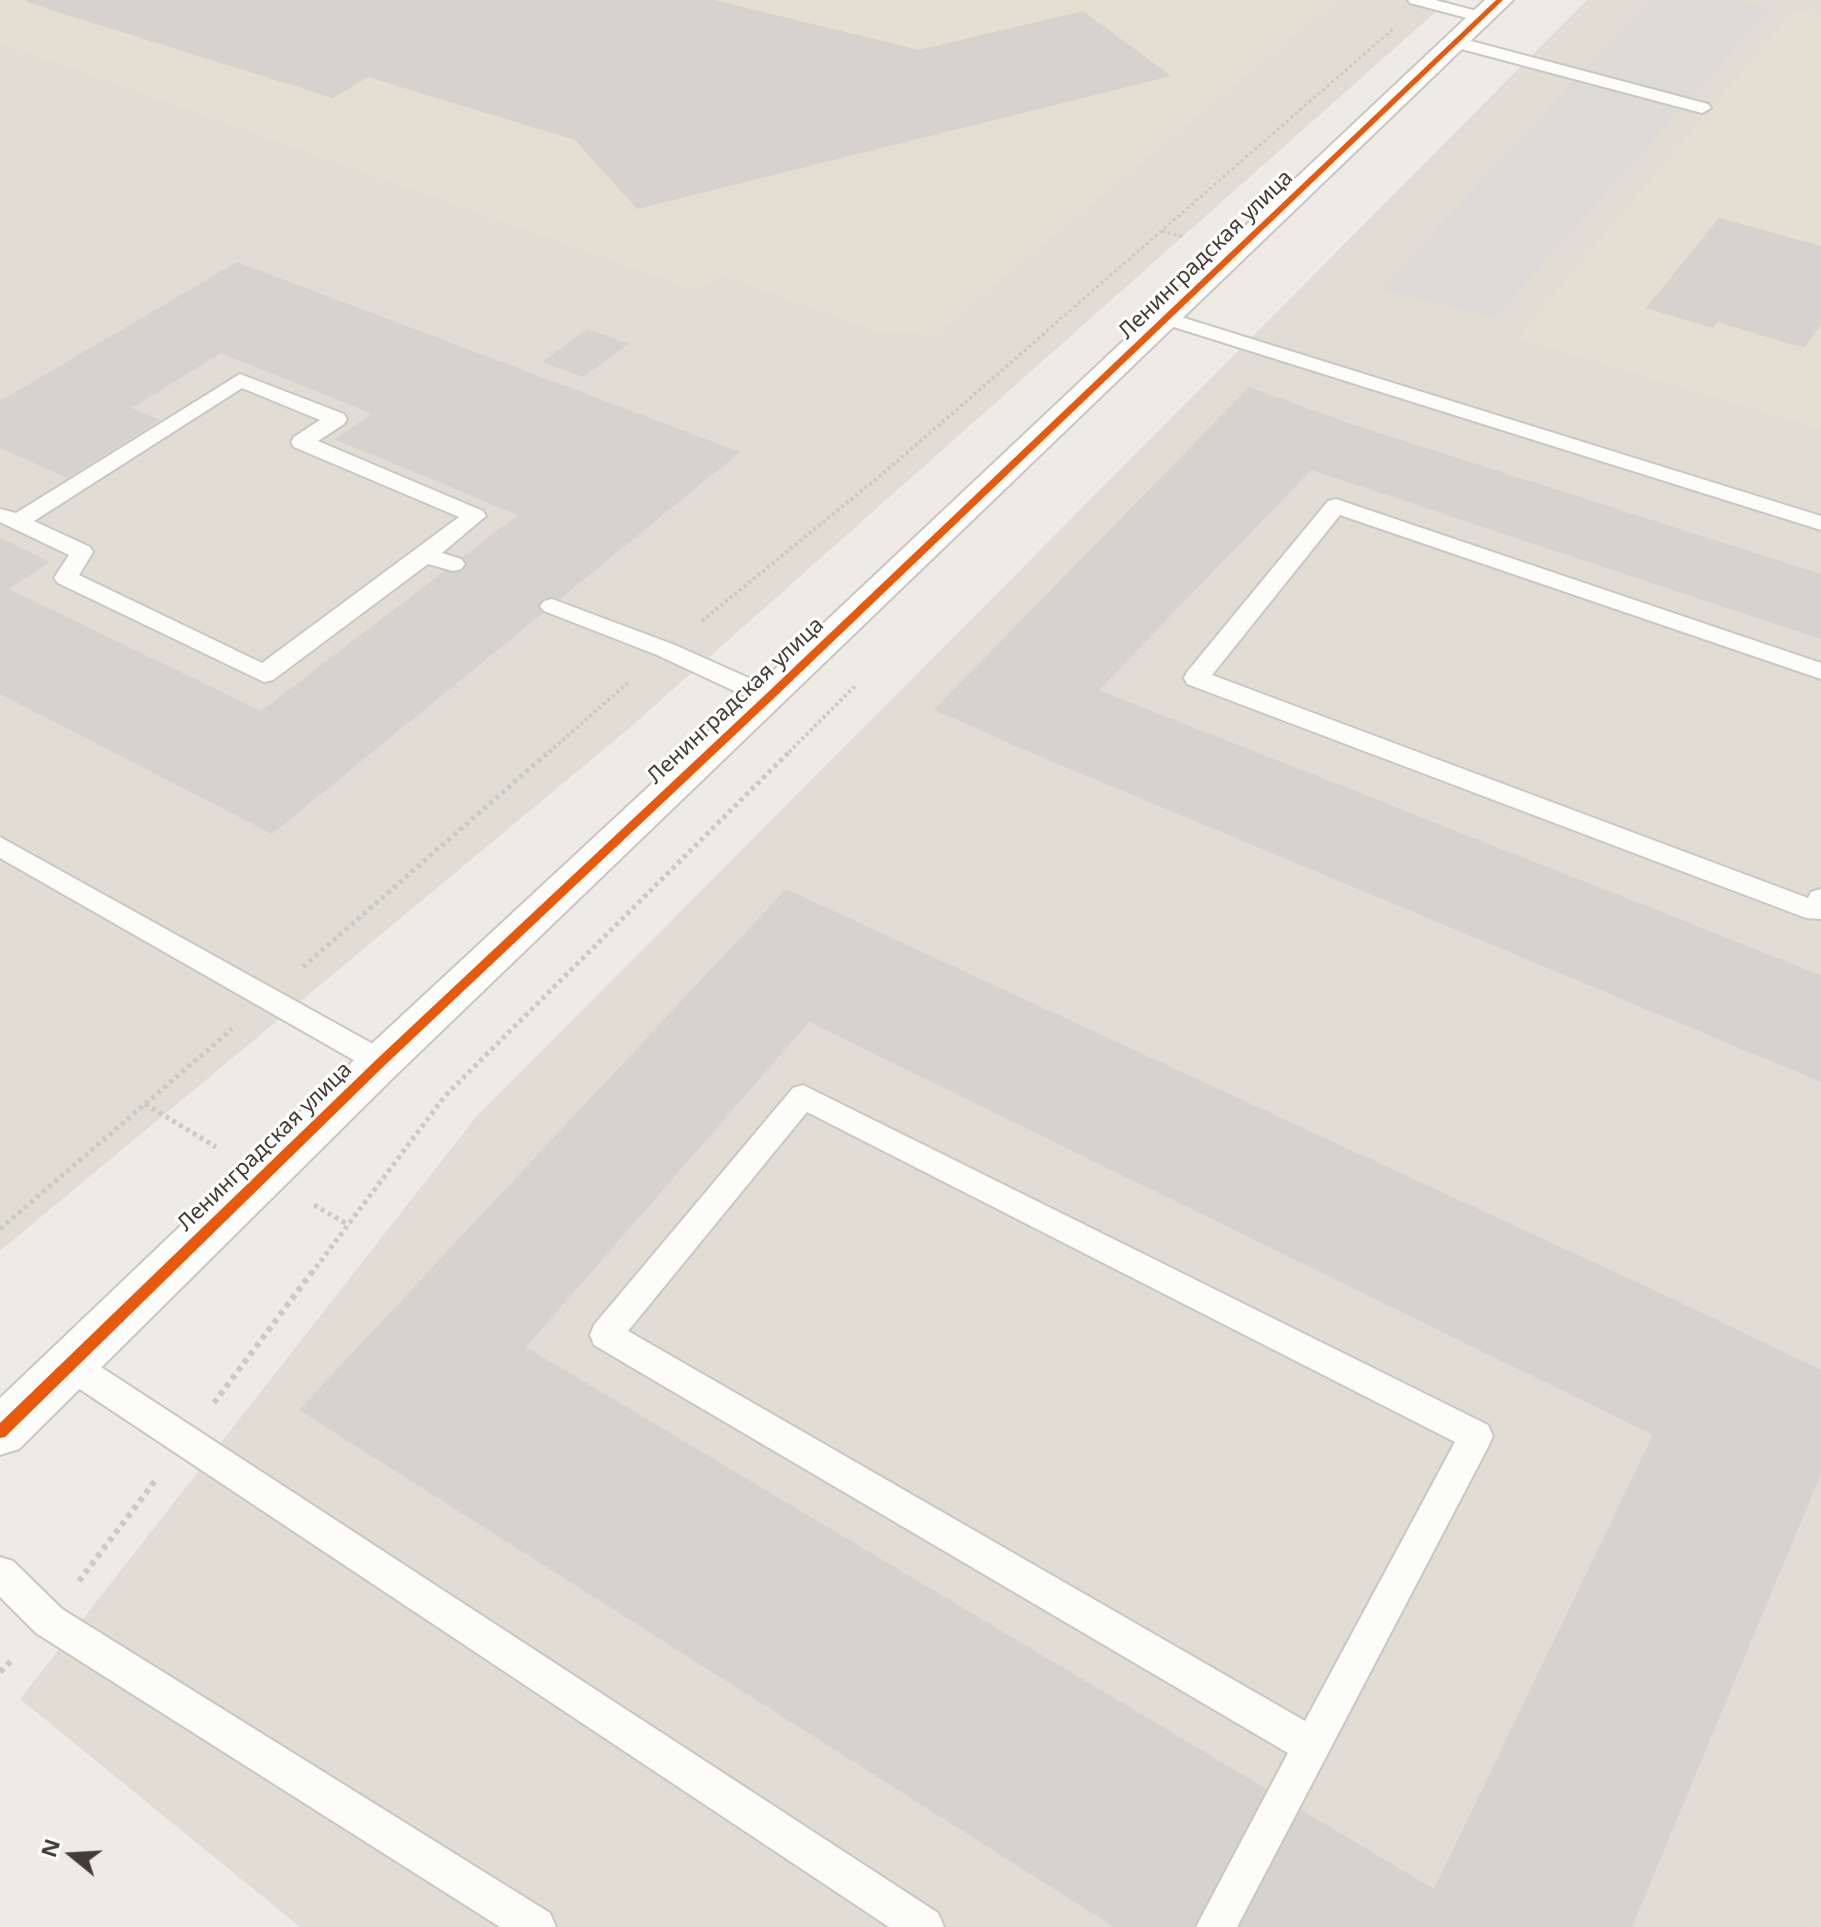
<!DOCTYPE html>
<meta charset="utf-8">
<style>
body{margin:0}
#map{position:relative;width:1821px;height:1927px;overflow:hidden;background:#eeebe7;font-family:"Noto Sans",sans-serif}
canvas{display:block}
.north{position:absolute;left:32px;top:1815px;width:80px;height:80px;-webkit-text-stroke:6px #fff;paint-order:stroke;rotate:288deg;font-size:22px;font-weight:700;line-height:32px;text-align:center;color:#423c35}
.north::after{content:'';display:block;margin:auto;width:28px;height:36px;background:#423c35;clip-path:polygon(50% 0,100% 100%,50% 72%,0 100%)}
</style>
<div id="map">
<canvas width="1821" height="1927"></canvas>
<div class="north">N</div>
</div>
<script>
const ctx = document.querySelector('canvas').getContext('2d');
ctx.lineJoin = 'round';
function fill(path, color) {
  ctx.fillStyle = color;
  ctx.fill(path, 'evenodd');
}
function toPath(rows) {
  const path = new Path2D();
  for (const r of rows) {
    path.moveTo(r[0], r[1]);
    for (let i = 2; i < r.length; i += 2) path.lineTo(r[i], r[i + 1]);
  }
  return path;
}
function strokePath(path, color, width, dash) {
  ctx.strokeStyle = color;
  ctx.lineWidth = width;
  ctx.lineCap = dash ? 'butt' : 'round';
  ctx.setLineDash(dash || []);
  ctx.stroke(path);
}
function write(font, color, halo, rows, align = 'center') {
  ctx.font = font + ' "Noto Sans",sans-serif';
  ctx.lineWidth = 6;
  ctx.setLineDash([]);
  ctx.textBaseline = 'middle';
  ctx.strokeStyle = halo;
  ctx.fillStyle = color;
  for (const [text, x, y, turn = 0] of rows) {
    ctx.save();
    ctx.translate(x, y);
    ctx.rotate((+turn || 0) * Math.PI / 180);
    ctx.textAlign = isNaN(turn) ? turn : align;
    if (halo) ctx.strokeText(text, 0, 0);
    ctx.fillText(text, 0, 0);
    ctx.restore();
  }
}
fill(toPath([
 [0,0,1449,0,626,731,0,1251],
 [1587,0,1821,0,1821,1927,300,1927,20,1699,476,1117]
]), '#e1ddd5');
fill(toPath([
 [0,0,1336,0,935,335,872,330,724,276,697,291,0,43],
 [1794,10,1821,16,1821,429,1517,338]
]), '#e4ded3');
fill(toPath([
 [1650,0,1736,0,1770,8,1494,318,1381,289]
]), '#dddad7');
fill(toPath([
 [27,0,714,0,919,50,1083,11,1171,76,637,209,575,140,368,77,333,98,26,2],
 [1719,218,1821,246,1821,324,1804,348,1717,322,1713,328,1646,308],
 [237,262,740,452,272,834,0,694,0,538,50,562,9,589,261,711,518,515,334,439,372,414,221,353,132,408,160,420,67,478,0,448,0,401],
 [588,329,629,344,583,377,542,362],
 [1249,387,1351,424,1821,574,1821,639,1311,470,1099,690,1821,975,1821,1082,1039,756,934,710],
 [786,889,1671,1298,1821,1370,1821,1474,1632,1927,1114,1927,299,1410],
 [809,1022,1653,1435,1434,1889,526,1347]
]), '#d6d2ce');
const service = toPath([
 [1408,0,1435,0,1488,14,1490,17,1482,22,1410,3,1408,0],
 [1456,37,1708,104,1711,108,1702,113,1450,46,1448,42,1456,37],
 [1168,313,1821,516,1821,530,1161,323,1158,319,1161,315,1168,313],
 [240,374,344,414,347,419,344,424,318,441,483,511,486,516,442,553,461,559,465,564,461,569,453,571,428,564,273,680,264,682,58,583,54,578,69,555,0,522,0,509,16,513,240,374],
 [242,388,320,420,294,437,291,442,294,447,459,517,262,663,79,575,93,552,90,547,34,521,242,388],
 [1336,499,1821,663,1821,679,1340,515,1212,675,1808,898,1811,892,1821,889,1821,919,1806,918,1187,684,1184,678,1187,672,1328,501,1336,499],
 [552,599,675,645,778,691,781,697,778,703,769,705,760,703,657,655,544,611,540,606,544,601,552,599],
 [0,837,391,1054,396,1062,391,1070,381,1073,371,1070,0,858,0,837],
 [803,1085,1488,1425,1493,1436,1488,1447,1237,1927,1196,1927,1288,1753,594,1345,590,1335,594,1325,793,1088,803,1085],
 [807,1112,1455,1442,1305,1721,628,1331,807,1112],
 [69,1350,81,1354,938,1913,944,1927,889,1927,57,1374,53,1364,57,1354,69,1350],
 [0,1557,13,1561,62,1609,550,1913,556,1927,500,1927,36,1633,0,1597,0,1557]
]);
const tertiary = toPath([
 [1485,0,1513,0,397,1074,19,1449,0,1455,0,1398,365,1050,755,688,1485,0]
]);
strokePath(service, '#cac7c3', 4);
strokePath(tertiary, '#cac7c3', 4);
strokePath(toPath([
 [1162,231,1185,237],
 [1042,335,1393,29]
]), '#cccac6', 3, [3, 3]);
strokePath(toPath([
 [702,621,887,470,1045,333],
 [549,752,630,681],
 [789,752,857,684]
]), '#cccac6', 4, [3, 3]);
strokePath(toPath([
 [303,967,551,750],
 [145,1104,216,1147],
 [314,1205,349,1225],
 [0,1229,232,1029],
 [311,1274,445,1096,791,750]
]), '#cccac6', 5, [4, 4]);
strokePath(toPath([
 [214,1403,312,1272],
 [79,1581,155,1481],
 [0,1672,13,1659]
]), '#cccac6', 6, [5, 5]);
fill(service, '#fcfcfb');
fill(tertiary, '#fcfcfb');
fill(toPath([
 [1496,0,1503,0,773,699,385,1065,5,1437,0,1438,0,1423,377,1059,765,695,1496,0]
]), '#e8590c');
write('22px', '#423c35', '#fff', [
 ["Ленинградская улица",1206,255,-44],
 ["Ленинградская улица",736,701,-43],
 ["Ленинградская улица",265,1147,-44]
]);
</script>
